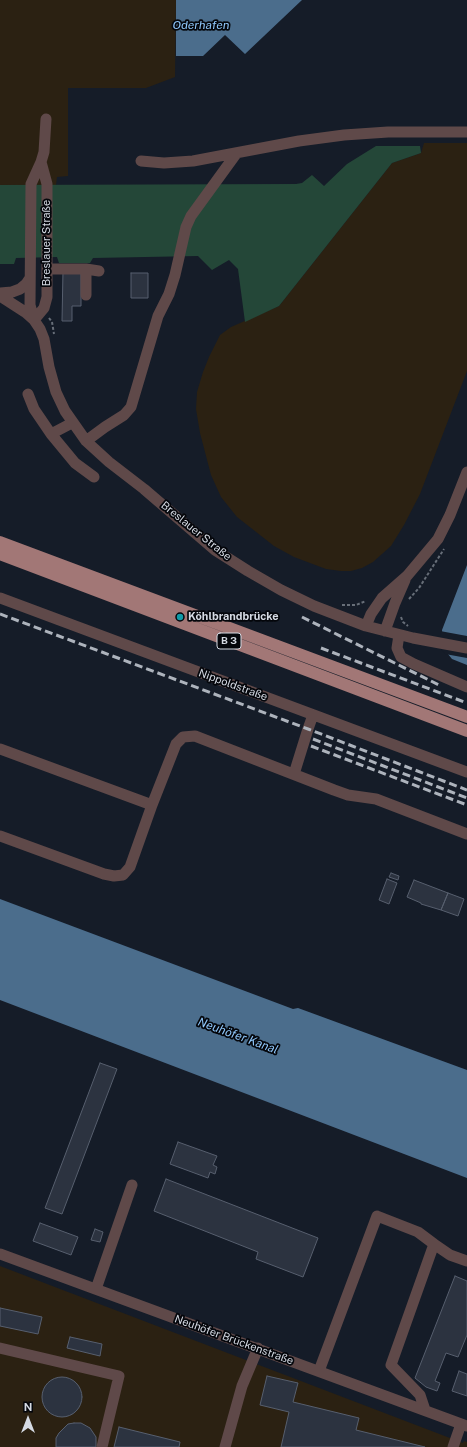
<!DOCTYPE html>
<meta charset="utf-8">
<style>
body{margin:0}
#map{position:relative;width:467px;height:1447px;overflow:hidden;background:#151c28;font-family:"Public Sans",sans-serif}
canvas{display:block}
.north{position:absolute;left:8px;top:1399px;width:40px;height:40px;-webkit-text-stroke:3px #04060b;paint-order:stroke;rotate:0deg;font-size:11px;font-weight:700;line-height:16px;text-align:center;color:#d5dae3}
.north::after{content:'';display:block;margin:auto;width:14px;height:18px;background:#d5dae3;clip-path:polygon(50% 0,100% 100%,50% 72%,0 100%)}
</style>
<div id="map">
<canvas width="467" height="1447"></canvas>
<div class="north">N</div>
</div>
<script>
const ctx = document.querySelector('canvas').getContext('2d');
ctx.lineJoin = 'round';
function fill(path, color) {
  ctx.fillStyle = color;
  ctx.fill(path, 'evenodd');
}
function toPath(rows) {
  const path = new Path2D();
  for (const r of rows) {
    if (r.length === 3) {
      path.moveTo(r[0] + r[2], r[1]);
      path.arc(r[0], r[1], r[2], 0, 2 * Math.PI);
      continue;
    }
    path.moveTo(r[0], r[1]);
    for (let i = 2; i < r.length; i += 2) path.lineTo(r[i], r[i + 1]);
  }
  return path;
}
function strokePath(path, color, width, dash) {
  ctx.strokeStyle = color;
  ctx.lineWidth = width;
  ctx.lineCap = dash ? 'butt' : 'round';
  ctx.setLineDash(dash || []);
  ctx.stroke(path);
}
function write(font, color, halo, rows, align = 'center') {
  ctx.font = font + ' "Public Sans",sans-serif';
  ctx.lineWidth = 3.5;
  ctx.setLineDash([]);
  ctx.textBaseline = 'middle';
  ctx.strokeStyle = halo;
  ctx.fillStyle = color;
  for (const [text, x, y, turn = 0] of rows) {
    ctx.save();
    ctx.translate(x, y);
    ctx.rotate((+turn || 0) * Math.PI / 180);
    ctx.textAlign = isNaN(turn) ? turn : align;
    if (halo) ctx.strokeText(text, 0, 0);
    ctx.fillText(text, 0, 0);
    ctx.restore();
  }
}
fill(toPath([
 [0,0,176,0,175,77,146,88,68,88,68,176,57,177,56,185,0,185],
 [424,143,467,143,467,371,420,494,404,525,391,546,373,562,362,568,351,571,341,571,326,569,294,557,274,546,237,517,221,497,211,475,200,433,196,409,197,392,203,372,209,357,220,335,231,327,279,306,392,163,421,153],
 [0,1266,463,1443,464,1441,467,1442,467,1447,0,1447]
]), '#2b2112');
fill(toPath([
 [376,146,420,146,421,153,392,163,279,306,245,322,238,269,229,260,212,270,198,256,93,258,90,263,59,263,57,257,16,258,14,264,0,264,0,185,296,184,302,183,312,175,324,186,347,164]
]), '#244738');
fill(toPath([
 [176,0,302,0,245,54,225,35,203,56,176,56],
 [467,565,467,665,452,659,443,648,442,630],
 [0,899,293,1009,298,1008,467,1070,467,1178,0,1000]
]), '#4b6d8c');
fill(toPath([
 [440,631,467,636,467,658,445,654,441,649]
]), '#151c28');
const building = toPath([
 [63,271,81,271,81,306,72,306,72,321,62,321,63,271],
 [131,273,148,273,148,298,131,298,131,273],
 [391,873,399,876,398,880,389,877,391,873],
 [387,879,397,883,389,904,379,900,387,879],
 [414,880,448,893,441,910,421,904,421,903,407,897,414,880],
 [448,893,464,899,458,916,441,910,448,893],
 [100,1063,117,1069,62,1214,45,1208,100,1063],
 [178,1142,217,1156,213,1165,217,1167,215,1174,210,1172,208,1178,170,1164,178,1142],
 [166,1179,318,1238,303,1277,256,1259,258,1252,154,1211,166,1179],
 [40,1223,78,1237,71,1255,33,1241,40,1223],
 [95,1229,103,1232,100,1242,91,1240,95,1229],
 [455,1276,467,1281,467,1335,458,1357,446,1353,435,1381,440,1383,437,1391,426,1387,415,1378,455,1276],
 [0,1308,42,1317,38,1334,0,1326,0,1308],
 [70,1337,102,1344,100,1356,67,1348,70,1337],
 [459,1371,467,1374,467,1396,452,1391,459,1371],
 [267,1376,298,1383,293,1402,359,1418,356,1430,425,1447,281,1447,289,1412,260,1405,267,1376],
 [62,1397,20],
 [74,1423,81,1423,90,1428,96,1437,96,1447,56,1447,56,1438,59,1433,68,1424,74,1423],
 [119,1427,180,1442,179,1447,114,1447,119,1427]
]);
fill(building, '#2c3340');
strokePath(building, '#575f6e', 1);
strokePath(toPath([
 [49,318,52,322,54,334],
 [409,599,419,588,444,549],
 [342,605,356,605,366,601],
 [401,617,403,622,408,626]
]), '#676e78', 2, [3, 2]);
strokePath(toPath([
 [46,119,44,152,41,162,31,184,30,305,34,320,40,329,44,339,49,367,56,392,65,411,86,441,109,462,144,489,215,550,248,571,281,590,314,606,366,626,413,638,467,648],
 [141,161,164,163,193,161,299,141,344,135,388,132,467,132],
 [47,269,86,269,86,295],
 [86,269,99,271],
 [0,293,12,292,20,289,26,284,30,278],
 [0,296,25,312,34,320],
 [34,320,44,308,47,297,47,184,41,162],
 [28,394,34,409,51,434,72,423],
 [51,434,75,463,94,477],
 [86,441,105,427,124,415,131,407,158,316,169,294,175,275,186,227,191,216,236,154],
 [0,598,467,772],
 [366,626,371,614,382,598,407,576,438,539,450,515,467,472],
 [385,631,395,603,405,580],
 [399,635,397,648,401,657,414,664,467,687],
 [0,749,152,805,176,744,183,737,195,736,334,790,348,795,376,799,467,834],
 [294,774,308,729,313,715],
 [0,836,104,874,114,876,123,875,130,867,152,805],
 [0,1254,467,1426],
 [96,1289,132,1185],
 [0,1348,119,1376,102,1447],
 [319,1371,377,1216,418,1232,434,1244,450,1255,467,1261],
 [425,1410,420,1395,391,1365,434,1244],
 [225,1447,242,1386,258,1348],
 [453,1447,461,1424]
]), '#5f4949', 11);
strokePath(toPath([
 [0,542,467,717],
 [0,554,467,731]
]), '#a27776', 12);
strokePath(toPath([
 [0,614,308,729,467,790],
 [302,617,439,685],
 [321,648,467,703],
 [313,739,467,798],
 [311,746,467,805]
]), '#adb3bc', 3, [8, 4]);
for (const [x, y, r, color] of [
 [180,617,4,"#0f9aa8"]
]) {
  const dot = new Path2D();
  dot.arc(x, y, r, 0, 2 * Math.PI);
  ctx.fillStyle = color;
  ctx.fill(dot);
  strokePath(dot, '#04060b', 1.5);
}
for (const [x, y, w] of [
 [229,641,24]
]) {
  const box = new Path2D();
  box.roundRect(x - w / 2, y - 8, w, 16, 3);
  ctx.fillStyle = '#04060b';
  ctx.fill(box);
  strokePath(box, '#d5dae3', 1);
}
write('bold 10px', '#d5dae3', null, [
 ["B 3",229,641]
]);
write('11px', '#d5dae3', '#04060b', [
 ["Breslauer Straße",47,243,-90],
 ["Breslauer Straße",196,531,39],
 ["Nippoldstraße",233,685,20],
 ["Neuhöfer Brückenstraße",234,1340,20]
]);
write('bold 11px', '#d5dae3', '#04060b', [
 ["Köhlbrandbrücke",188,617]
], 'left');
write('italic 12px', '#8fc7fb', '#04060b', [
 ["Oderhafen",201,25],
 ["Neuhöfer Kanal",238,1036,20]
]);
</script>
